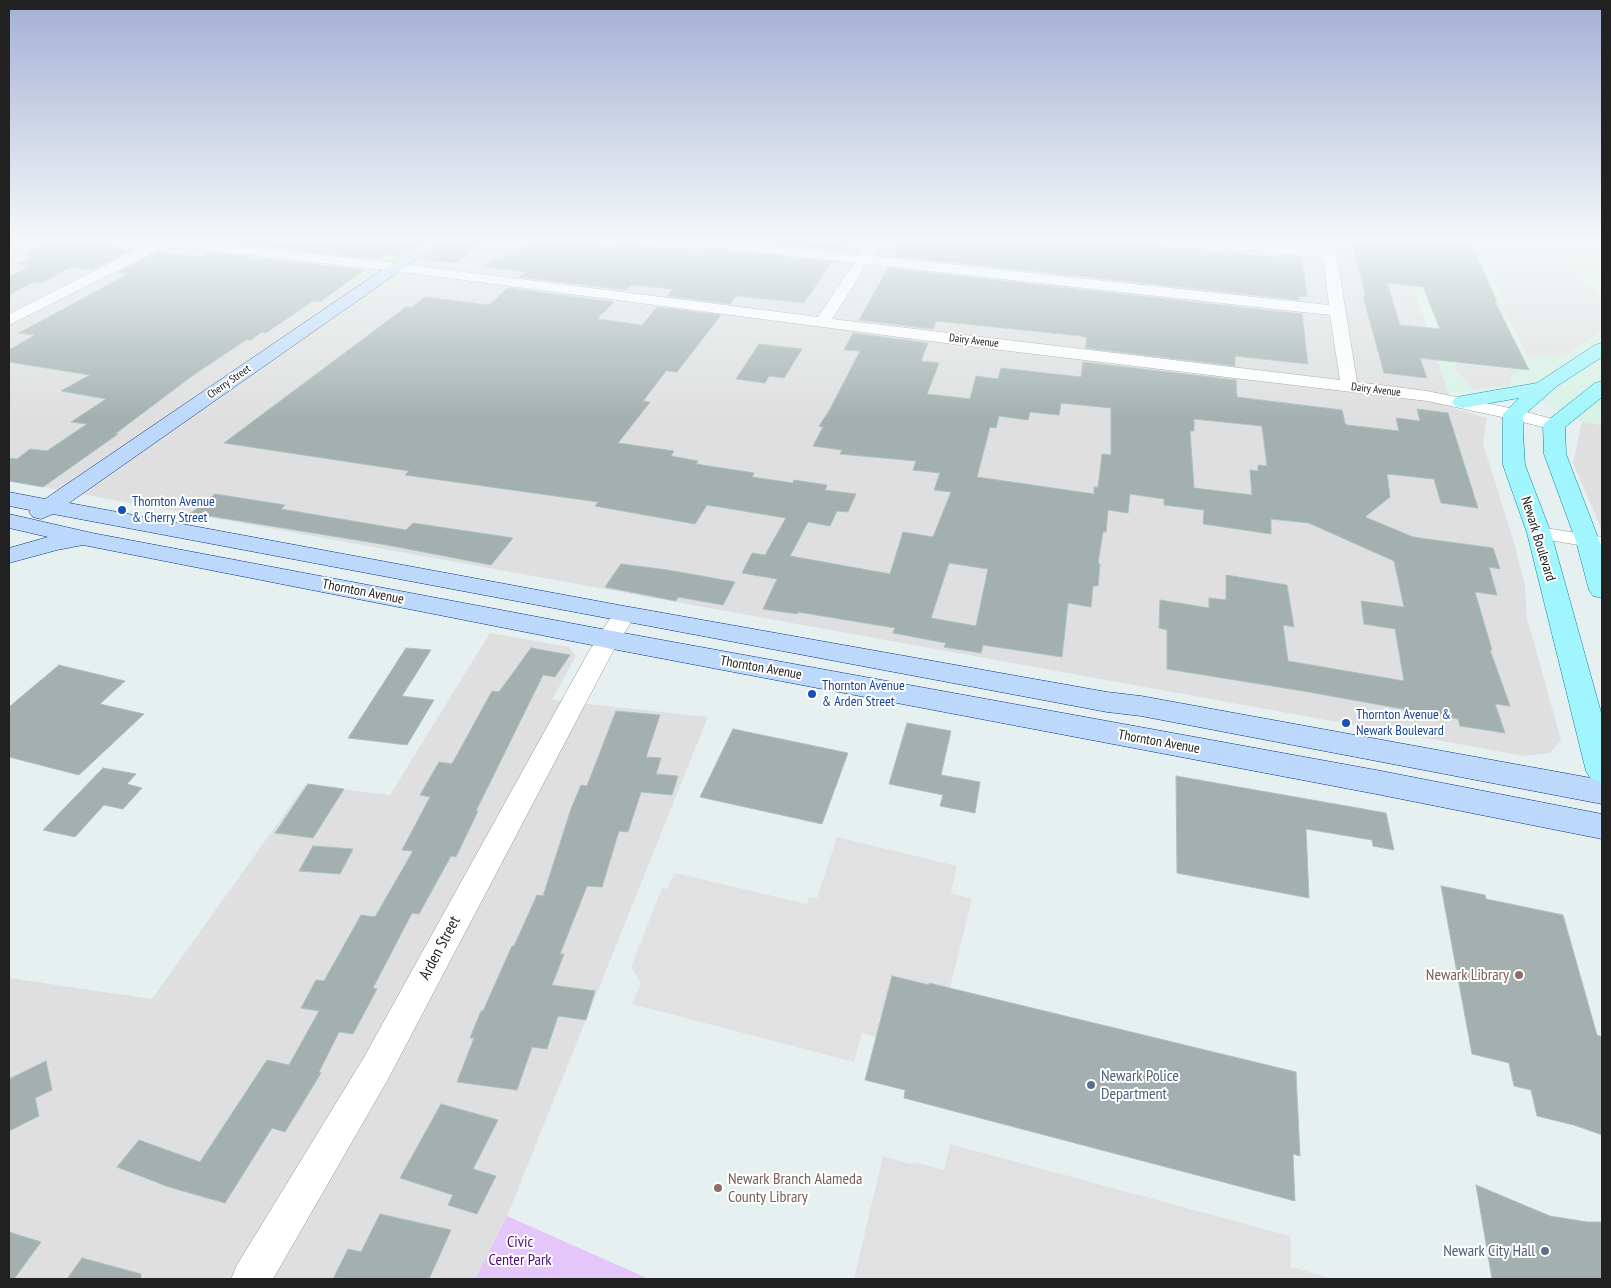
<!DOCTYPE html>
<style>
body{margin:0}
#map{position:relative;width:1611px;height:1288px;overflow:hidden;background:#e7f0f1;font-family:"PT Sans Narrow",sans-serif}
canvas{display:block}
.frame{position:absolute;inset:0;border:10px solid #212121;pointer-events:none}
</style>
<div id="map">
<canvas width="1611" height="1288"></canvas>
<div class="frame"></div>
</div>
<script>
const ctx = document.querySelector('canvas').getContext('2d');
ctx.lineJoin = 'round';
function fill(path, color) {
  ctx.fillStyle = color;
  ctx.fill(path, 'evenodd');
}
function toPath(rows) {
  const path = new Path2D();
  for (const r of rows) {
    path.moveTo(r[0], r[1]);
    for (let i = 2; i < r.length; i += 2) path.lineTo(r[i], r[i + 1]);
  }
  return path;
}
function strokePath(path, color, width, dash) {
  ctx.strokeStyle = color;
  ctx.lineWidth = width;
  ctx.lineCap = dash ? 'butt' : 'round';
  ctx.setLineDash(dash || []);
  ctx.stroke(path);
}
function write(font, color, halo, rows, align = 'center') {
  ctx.font = font + ' "PT Sans Narrow",sans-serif';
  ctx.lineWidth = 4;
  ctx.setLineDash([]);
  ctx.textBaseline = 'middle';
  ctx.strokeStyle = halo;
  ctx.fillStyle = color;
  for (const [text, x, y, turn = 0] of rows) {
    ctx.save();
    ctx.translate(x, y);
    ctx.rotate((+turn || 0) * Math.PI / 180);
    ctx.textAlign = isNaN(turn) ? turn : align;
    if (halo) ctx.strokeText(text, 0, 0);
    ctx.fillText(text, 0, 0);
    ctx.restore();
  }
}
fill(toPath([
 [9,240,1399,240,1453,408,1487,418,1483,444,1513,539,1525,586,1527,618,1561,740,1550,753,1525,756,9,481],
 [1582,422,1602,425,1602,530,1573,463],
 [490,633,569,647,576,656,552,700,708,717,507,1216,475,1279,9,1279,9,978,152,999,305,785,390,795]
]), '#dedfde');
fill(toPath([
 [1399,240,1602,240,1602,425,1582,422,1519,391,1448,393]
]), '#d7f2e5');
fill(toPath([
 [507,1216,649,1279,475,1279]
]), '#e4c6fa');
fill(toPath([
 [1486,240,1571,240,1602,257,1602,267,1571,265,1584,285,1590,286,1602,300,1602,321,1599,323,1602,325,1602,330,1566,355,1528,357,1507,315,1435,309,1430,296,1504,304,1479,247],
 [1458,363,1519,370,1513,374,1509,386,1473,389,1453,367],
 [837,837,957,866,951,893,972,899,950,988,929,985,876,1037,862,1033,854,1062,632,1004,641,983,631,967,662,888,667,889,675,873,807,904,809,897,817,898],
 [950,1144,1290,1236,1291,1267,1334,1279,854,1279,883,1156,910,1164,914,1162,944,1170]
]), '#e1e1e1');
const building = toPath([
 [203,240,423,240,399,256,385,255,379,259,203,240],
 [446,240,487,240,456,263,421,259,446,240],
 [539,240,554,242,559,240,575,244,612,247,615,244,704,251,704,248,832,262,804,303,736,296,730,304,667,296,673,289,631,285,625,290,520,277,526,272,481,266,539,240],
 [733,240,848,240,840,251,733,240],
 [903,240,948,244,948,240,1092,240,1283,258,1283,256,1302,258,1307,297,1298,296,1299,300,894,256,903,240],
 [1350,240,1470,240,1497,302,1495,302,1529,370,1420,358,1427,378,1384,373,1363,296,1366,296,1350,240],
 [1387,283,1423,287,1440,329,1400,325,1387,283],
 [54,241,90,243,134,249,92,270,71,267,42,283,33,282,9,295,9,277,29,266,16,264,34,256,25,255,54,241],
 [158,252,203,257,203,252,364,270,320,302,313,301,266,333,262,332,251,340,246,340,192,376,115,434,118,434,43,487,9,481,9,458,17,459,30,449,47,451,87,424,71,422,106,399,61,391,90,375,9,362,9,350,35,335,19,333,128,274,118,272,158,252],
 [888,268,1302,314,1308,364,1235,356,1235,366,1085,348,1087,338,1081,336,936,321,933,329,859,320,888,268],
 [508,288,614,302,597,319,642,325,657,307,721,315,677,372,666,371,643,401,650,402,618,443,674,451,671,456,698,461,696,464,754,473,752,477,793,483,794,480,827,485,825,490,856,494,848,512,837,511,830,526,808,522,790,556,890,574,903,532,933,537,951,492,934,490,940,473,913,470,916,461,840,454,842,450,813,446,823,427,819,426,829,411,860,351,844,350,853,333,928,343,921,361,939,363,927,394,970,399,976,376,998,379,1001,368,1081,377,1083,362,1236,380,1237,397,1342,410,1345,423,1347,425,1399,431,1396,418,1420,421,1417,409,1448,413,1478,508,1441,503,1434,479,1387,474,1390,497,1365,517,1413,537,1493,548,1500,569,1489,567,1497,595,1475,592,1492,650,1490,650,1510,706,1495,704,1505,733,1460,726,1458,719,1303,691,1167,669,1167,630,1159,628,1160,600,1209,608,1209,598,1226,600,1226,575,1287,585,1294,627,1283,625,1288,661,1404,681,1395,629,1364,624,1361,601,1404,607,1394,561,1309,523,1271,519,1271,534,1203,524,1204,510,1164,505,1164,499,1130,494,1128,513,1108,510,1106,532,1103,532,1098,563,1100,564,1098,586,1093,586,1091,607,1068,603,1062,657,983,645,981,653,944,647,946,643,893,633,895,628,798,612,797,614,763,609,777,579,742,573,752,553,765,555,786,518,707,505,695,524,595,506,598,502,405,475,409,471,224,443,406,307,412,307,425,297,489,305,508,288],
 [1061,403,1111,408,1111,455,1102,454,1098,487,1094,487,1094,494,977,477,990,427,996,428,999,416,1028,420,1030,412,1059,415,1061,403],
 [1194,419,1262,426,1267,466,1258,465,1258,471,1250,470,1252,495,1194,488,1190,431,1194,431,1194,419],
 [949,563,988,569,976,626,931,618,949,563],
 [759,344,802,349,784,378,769,376,765,383,736,379,759,344],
 [215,494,285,505,281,509,406,530,413,523,513,538,491,565,387,545,191,513,215,494],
 [621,564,668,570,735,582,723,605,678,597,676,601,605,587,621,564],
 [406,648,431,650,402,696,434,700,407,745,348,738,406,648],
 [531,648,570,655,555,677,543,675,476,811,478,811,456,857,451,856,419,914,412,913,373,988,377,989,353,1034,339,1032,319,1072,321,1073,285,1132,272,1128,225,1203,169,1187,117,1167,139,1140,200,1162,267,1060,289,1065,319,1011,301,1008,316,980,324,981,361,915,375,917,413,851,402,850,430,797,420,795,439,762,452,764,492,691,499,692,531,648],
 [59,665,125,681,100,704,144,714,79,775,9,757,9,707,59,665],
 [616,711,660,715,646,757,661,758,656,774,678,776,672,795,641,792,628,832,619,831,602,887,587,886,560,954,564,954,552,985,595,991,586,1020,558,1016,547,1049,532,1047,517,1090,457,1082,474,1038,470,1038,481,1011,483,1011,512,946,514,946,537,895,543,896,571,809,581,785,587,786,616,711],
 [907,723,951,731,941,775,980,782,975,813,940,806,943,795,889,784,907,723],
 [733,729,848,753,822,824,700,797,733,729],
 [103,768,136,774,127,784,142,788,123,809,104,805,75,837,43,830,103,768],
 [1176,776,1386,813,1394,850,1373,846,1372,840,1306,829,1309,898,1177,873,1176,776],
 [308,784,344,789,313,838,275,833,308,784],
 [313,846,353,849,340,874,299,871,313,846],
 [1441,886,1485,895,1486,899,1563,915,1597,1035,1602,1037,1602,1135,1574,1125,1537,1116,1531,1090,1514,1086,1509,1063,1472,1054,1441,886],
 [892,976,929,985,929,983,1296,1072,1300,1156,1293,1154,1295,1201,904,1098,905,1090,865,1080,892,976],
 [46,1061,52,1090,35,1098,39,1116,9,1131,9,1079,46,1061],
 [441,1104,498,1120,473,1169,496,1176,477,1214,448,1205,453,1195,400,1178,441,1104],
 [1476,1185,1550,1216,1587,1222,1602,1222,1602,1279,1492,1279,1476,1185],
 [380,1214,451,1230,429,1279,333,1279,348,1249,361,1252,380,1214],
 [9,1232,41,1242,14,1279,9,1279,9,1232],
 [82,1258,141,1274,141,1279,67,1279,82,1258]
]);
fill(building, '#a3b0af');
strokePath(building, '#a9c3c2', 1);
const street = toPath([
 [146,240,186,240,395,263,818,317,854,263,685,244,678,240,719,240,859,255,869,240,883,240,873,256,1329,305,1323,258,1185,244,1178,240,1223,240,1321,249,1320,240,1334,240,1357,382,1427,391,1519,410,1560,421,1563,425,1560,429,1554,430,1511,419,1427,401,976,347,395,271,166,246,9,325,9,314,149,243,146,240],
 [867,264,1330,315,1340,380,832,319,867,264],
 [1581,240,1598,240,1602,242,1602,251,1583,243,1581,240],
 [1539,527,1602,537,1602,549,1532,537,1529,533,1532,529,1539,527],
 [624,607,632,609,636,614,612,653,387,1081,273,1279,231,1279,237,1265,363,1059,588,653,616,609,624,607]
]);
const secondary = toPath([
 [426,240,444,240,69,503,624,606,1107,692,1141,696,1602,780,1602,804,1141,716,1107,712,53,514,41,519,33,517,29,512,30,510,9,506,9,492,45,499,426,240],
 [9,514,92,533,607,630,1376,770,1602,814,1602,839,1376,794,607,648,83,545,57,550,9,563,9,548,48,537,9,528,9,514]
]);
const primary = toPath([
 [1602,343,1602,357,1557,386,1523,416,1523,434,1525,465,1551,533,1602,716,1602,782,1591,779,1586,771,1527,533,1503,465,1503,414,1519,398,1462,408,1455,406,1452,402,1455,398,1462,396,1537,383,1595,345,1602,343],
 [1602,381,1602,397,1565,427,1566,454,1602,548,1602,598,1593,596,1589,590,1576,541,1544,454,1543,425,1547,421,1595,383,1602,381]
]);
strokePath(street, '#989898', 1);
strokePath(secondary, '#04337c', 1);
strokePath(primary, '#00839e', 1);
fill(street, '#fff');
fill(secondary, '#bcd8fa');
fill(primary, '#a1f6fd');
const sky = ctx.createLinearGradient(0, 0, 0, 420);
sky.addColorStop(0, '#a4afd4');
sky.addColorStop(0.57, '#f4f8f9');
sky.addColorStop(1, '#f4f8f900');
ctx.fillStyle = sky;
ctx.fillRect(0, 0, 1611, 420);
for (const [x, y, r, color] of [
 [122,510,5,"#1a4fb4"],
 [812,694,5,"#1a4fb4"],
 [1346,723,5,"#1a4fb4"],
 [1519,975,5,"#8d6e63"],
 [1091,1085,5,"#5c6f8a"],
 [718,1188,5,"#8d6e63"],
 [1545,1251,5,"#5c6f8a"]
]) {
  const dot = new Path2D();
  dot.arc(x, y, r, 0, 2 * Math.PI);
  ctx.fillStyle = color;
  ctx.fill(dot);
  strokePath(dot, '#fff', 2);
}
write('11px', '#212121', '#fff', [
 ["Dairy Avenue",974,341,7],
 ["Cherry Street",229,382,-35],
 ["Dairy Avenue",1376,390,7]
]);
write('14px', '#164399', '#fff', [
 ["Thornton Avenue",132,502],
 ["& Cherry Street",132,518],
 ["Thornton Avenue",822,686],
 ["& Arden Street",822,702],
 ["Thornton Avenue &",1356,715],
 ["Newark Boulevard",1356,731]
], 'left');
write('14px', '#212121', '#fff', [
 ["Newark Boulevard",1538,539,73],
 ["Thornton Avenue",363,592,11],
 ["Thornton Avenue",761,668,10],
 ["Thornton Avenue",1159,742,10]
]);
write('16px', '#212121', '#fff', [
 ["Arden Street",440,948,-62]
]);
write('16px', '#785e54', '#fff', [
 ["Newark Library",1509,975],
 ["Newark Branch Alameda",728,1179,"left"],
 ["County Library",728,1197,"left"]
], 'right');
write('16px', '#4e5e75', '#fff', [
 ["Newark Police",1101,1076],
 ["Department",1101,1094],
 ["Newark City Hall",1535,1251,"right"]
], 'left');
write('16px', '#510b83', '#fff', [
 ["Civic",520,1242],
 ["Center Park",520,1260]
]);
</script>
